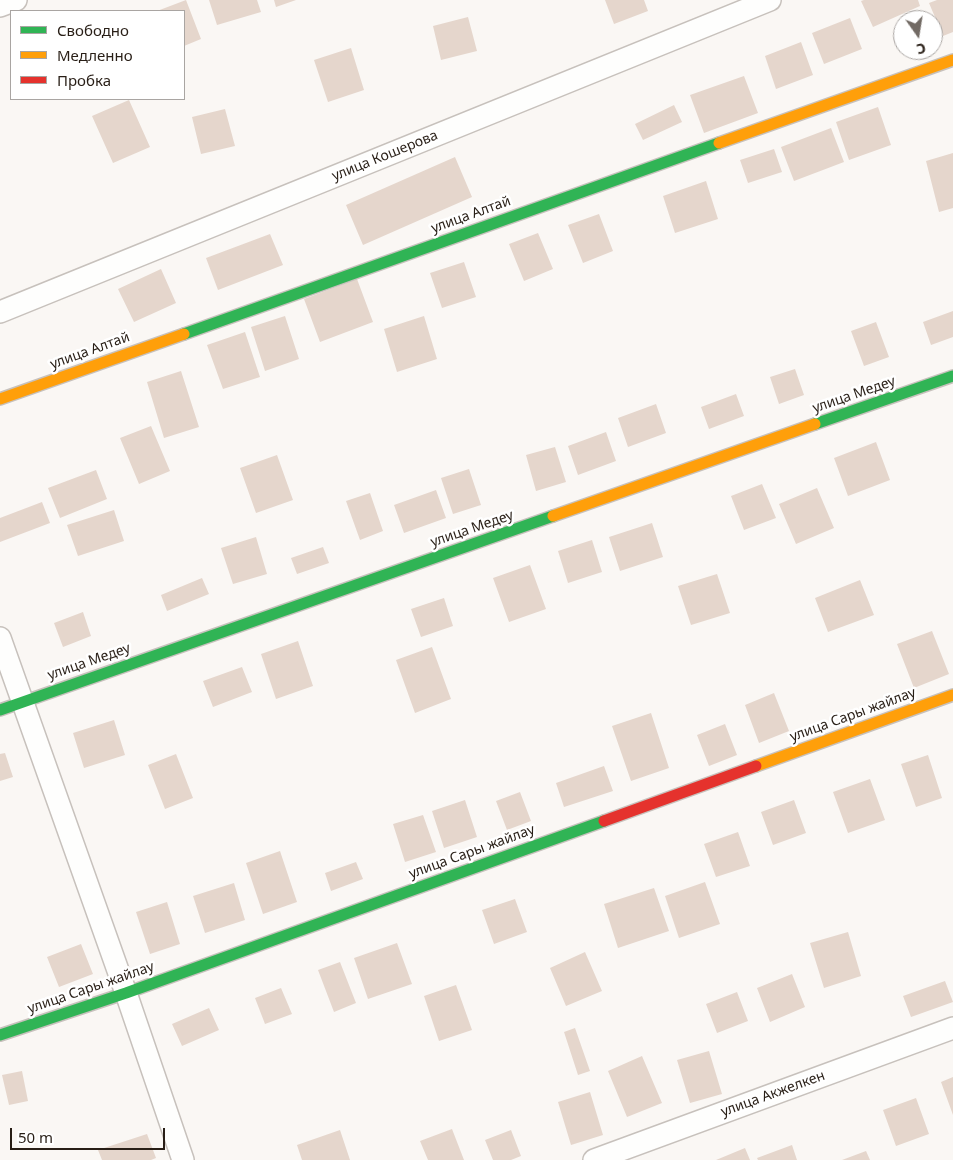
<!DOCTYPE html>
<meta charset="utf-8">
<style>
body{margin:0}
#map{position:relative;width:953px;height:1160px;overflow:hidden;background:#faf7f4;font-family:"Noto Sans",sans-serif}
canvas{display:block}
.legend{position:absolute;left:10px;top:10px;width:175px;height:90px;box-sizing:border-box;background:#fff;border:1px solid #a9a5a2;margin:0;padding:6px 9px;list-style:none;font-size:15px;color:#281e16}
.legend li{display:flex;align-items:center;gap:10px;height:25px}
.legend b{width:25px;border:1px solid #a9a5a2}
.north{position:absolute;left:893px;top:10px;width:50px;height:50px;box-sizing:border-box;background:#fff;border:1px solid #a9a5a2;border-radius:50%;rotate:167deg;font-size:14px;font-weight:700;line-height:20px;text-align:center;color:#281e16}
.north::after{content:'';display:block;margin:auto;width:18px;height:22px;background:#726a64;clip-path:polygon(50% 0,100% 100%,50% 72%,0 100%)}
.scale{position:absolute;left:10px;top:1128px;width:155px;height:22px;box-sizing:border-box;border:2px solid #281e16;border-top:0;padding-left:6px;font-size:15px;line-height:18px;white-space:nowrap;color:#281e16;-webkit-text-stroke:4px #fff;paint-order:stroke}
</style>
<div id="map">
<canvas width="953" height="1160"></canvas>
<ul class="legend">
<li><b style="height:6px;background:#30b455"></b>Свободно</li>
<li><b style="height:6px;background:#ff9f0a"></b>Медленно</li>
<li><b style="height:6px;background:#e5322d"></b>Пробка</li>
</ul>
<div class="north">С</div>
<div class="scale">50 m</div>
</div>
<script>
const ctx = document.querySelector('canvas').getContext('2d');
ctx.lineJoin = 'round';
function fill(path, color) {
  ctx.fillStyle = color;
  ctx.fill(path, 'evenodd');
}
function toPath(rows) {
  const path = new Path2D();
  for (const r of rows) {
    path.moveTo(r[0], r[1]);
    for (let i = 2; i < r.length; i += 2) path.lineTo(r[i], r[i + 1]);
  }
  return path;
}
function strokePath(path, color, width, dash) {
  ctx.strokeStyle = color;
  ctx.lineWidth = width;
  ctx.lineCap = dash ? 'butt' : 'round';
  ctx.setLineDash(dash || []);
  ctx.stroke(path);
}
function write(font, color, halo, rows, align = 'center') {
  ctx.font = font + ' "Noto Sans",sans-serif';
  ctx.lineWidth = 5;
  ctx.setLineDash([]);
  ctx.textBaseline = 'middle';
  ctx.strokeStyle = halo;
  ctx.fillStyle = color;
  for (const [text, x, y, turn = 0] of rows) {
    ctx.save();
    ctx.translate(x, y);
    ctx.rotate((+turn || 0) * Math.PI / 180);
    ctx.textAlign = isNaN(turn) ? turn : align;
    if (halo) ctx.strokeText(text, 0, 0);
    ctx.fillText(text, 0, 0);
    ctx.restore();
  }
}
fill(toPath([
 [186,0,201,39,184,46,184,11,157,11],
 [209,0,257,0,261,12,217,25],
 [274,0,296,0,276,7],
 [605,0,644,0,648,11,614,24],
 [864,0,918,0,920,6,873,27,861,1],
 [937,0,953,0,953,32,943,36,929,3],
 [468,17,477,51,441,60,433,26],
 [850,18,862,49,824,64,812,33],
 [801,42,813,75,776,89,765,56],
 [351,48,364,90,328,102,314,60],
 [744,76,758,113,704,133,690,95],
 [129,100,150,147,113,163,92,116],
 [674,105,682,122,643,140,635,124],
 [878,107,891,145,849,160,836,122],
 [225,109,235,146,201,154,192,117],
 [831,128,844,162,794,181,781,147],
 [774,149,782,172,748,183,740,160],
 [953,153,953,208,939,212,926,161],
 [455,157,472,197,363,245,346,205],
 [706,181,718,219,675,233,663,196],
 [599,214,613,251,583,263,568,225],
 [538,233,553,269,524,281,509,244],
 [270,234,283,265,218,290,206,258],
 [464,262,476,297,442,308,430,273],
 [161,269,176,303,134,322,118,289],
 [357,279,373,322,320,342,304,299],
 [953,311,953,337,931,345,923,322],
 [285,316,299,359,265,371,251,327],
 [424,316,437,359,397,372,384,329],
 [876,322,889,357,864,366,851,331],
 [245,332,260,377,223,389,207,345],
 [795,369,804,395,779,404,770,377],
 [181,371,199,427,164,438,147,382],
 [736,394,744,416,709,429,701,407],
 [656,404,666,433,628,447,618,418],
 [151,426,170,471,139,484,120,438],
 [606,432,616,461,578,475,568,446],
 [876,442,890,480,848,496,834,458],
 [555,447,566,482,536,491,526,455],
 [277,455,293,500,256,513,240,468],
 [469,469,481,505,453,514,441,478],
 [96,470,107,499,60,518,48,488],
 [762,484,776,518,744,530,731,496],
 [817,488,834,528,796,544,779,504],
 [436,490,446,518,404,533,394,505],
 [370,493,383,531,360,540,346,501],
 [42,502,50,523,0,542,0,518],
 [114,510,124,541,78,556,67,525],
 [652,523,663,557,620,571,609,537],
 [256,537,267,574,233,584,221,548],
 [592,540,602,572,568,583,558,551],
 [323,547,329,563,297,574,291,558],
 [530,565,546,609,509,622,493,578],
 [717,574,730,613,691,625,678,586],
 [202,578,209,594,167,611,161,595],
 [860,580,874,615,828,632,815,598],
 [444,598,453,626,421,637,411,609],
 [83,612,91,636,63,647,54,623],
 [932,631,949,674,914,688,897,644],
 [298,641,313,686,276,699,261,654],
 [432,647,451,699,415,713,396,660],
 [242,667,252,692,213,707,203,681],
 [774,693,789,731,759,743,745,705],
 [651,713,669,768,631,781,612,726],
 [114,720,125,755,84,768,73,733],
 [725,724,737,755,709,766,697,735],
 [5,753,13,777,0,781,0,754],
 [176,754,193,798,165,809,148,765],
 [928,755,942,798,916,807,901,764],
 [604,766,613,791,564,807,556,783],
 [870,779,885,820,848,833,833,792],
 [520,792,531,821,507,830,496,801],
 [465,800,477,837,444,848,432,811],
 [794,800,806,833,773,845,761,812],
 [423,815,436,852,405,862,393,824],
 [738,832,750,866,716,877,704,844],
 [280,851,297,902,263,914,246,863],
 [356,862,363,879,331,891,325,873],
 [705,882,720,924,679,938,665,896],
 [234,883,245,920,205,933,193,896],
 [654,888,669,931,618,948,604,904],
 [515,899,527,932,494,944,482,910],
 [167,902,180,944,150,954,136,912],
 [848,932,861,976,824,988,810,943],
 [397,943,412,984,368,999,354,958],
 [81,944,93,974,59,987,47,957],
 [585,952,602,991,566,1006,550,968],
 [340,962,356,1003,334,1012,318,970],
 [792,974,805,1007,770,1022,757,988],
 [945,981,953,1002,911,1017,903,996],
 [456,985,472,1030,439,1041,424,996],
 [281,988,292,1014,265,1024,255,998],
 [737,992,748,1021,717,1033,706,1004],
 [209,1008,219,1030,182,1046,172,1024],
 [575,1028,590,1071,578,1075,564,1032],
 [709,1051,722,1094,690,1103,677,1060],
 [642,1056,662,1103,627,1117,608,1071],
 [22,1071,28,1101,9,1105,2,1075],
 [953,1077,953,1115,941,1082],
 [590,1092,603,1135,571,1145,558,1102],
 [916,1098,929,1134,896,1146,883,1110],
 [452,1129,464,1160,428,1160,420,1141],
 [340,1130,350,1160,302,1160,297,1145],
 [511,1130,521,1156,511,1160,493,1160,485,1140],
 [147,1134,156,1158,151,1160,102,1160,98,1150],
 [792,1145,797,1160,758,1160,757,1158],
 [745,1148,750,1160,716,1160],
 [866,1151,870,1160,842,1160]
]), '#e5d6cc');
const street = toPath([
 [0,6,16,0],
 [0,312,770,0],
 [0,638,126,993,183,1160],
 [594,1160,953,1028]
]);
const fast = toPath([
 [184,334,719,143],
 [815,424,953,376],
 [0,710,553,516],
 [0,1035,126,993,604,821]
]);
const slow = toPath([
 [719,143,953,60],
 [0,399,184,334],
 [553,516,815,424],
 [756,766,953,695]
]);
const jam = toPath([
 [604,821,756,766]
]);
strokePath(street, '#c7c1bc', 24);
strokePath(fast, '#c7c1bc', 14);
strokePath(slow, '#c7c1bc', 14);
strokePath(jam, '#c7c1bc', 14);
strokePath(street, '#fefefd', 21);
strokePath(fast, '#30b455', 11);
strokePath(slow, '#ff9f0a', 11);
strokePath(jam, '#e5322d', 11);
write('14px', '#281e16', '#fff', [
 ["улица Кошерова",385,156,-22],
 ["улица Алтай",471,215,-20],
 ["улица Алтай",90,351,-20],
 ["улица Медеу",854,395,-19],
 ["улица Медеу",472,529,-19],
 ["улица Медеу",89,662,-19],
 ["улица Сары жайлау",853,715,-20],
 ["улица Сары жайлау",472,852,-20],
 ["улица Сары жайлау",91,988,-19],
 ["улица Акжелкен",773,1094,-20]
]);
</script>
